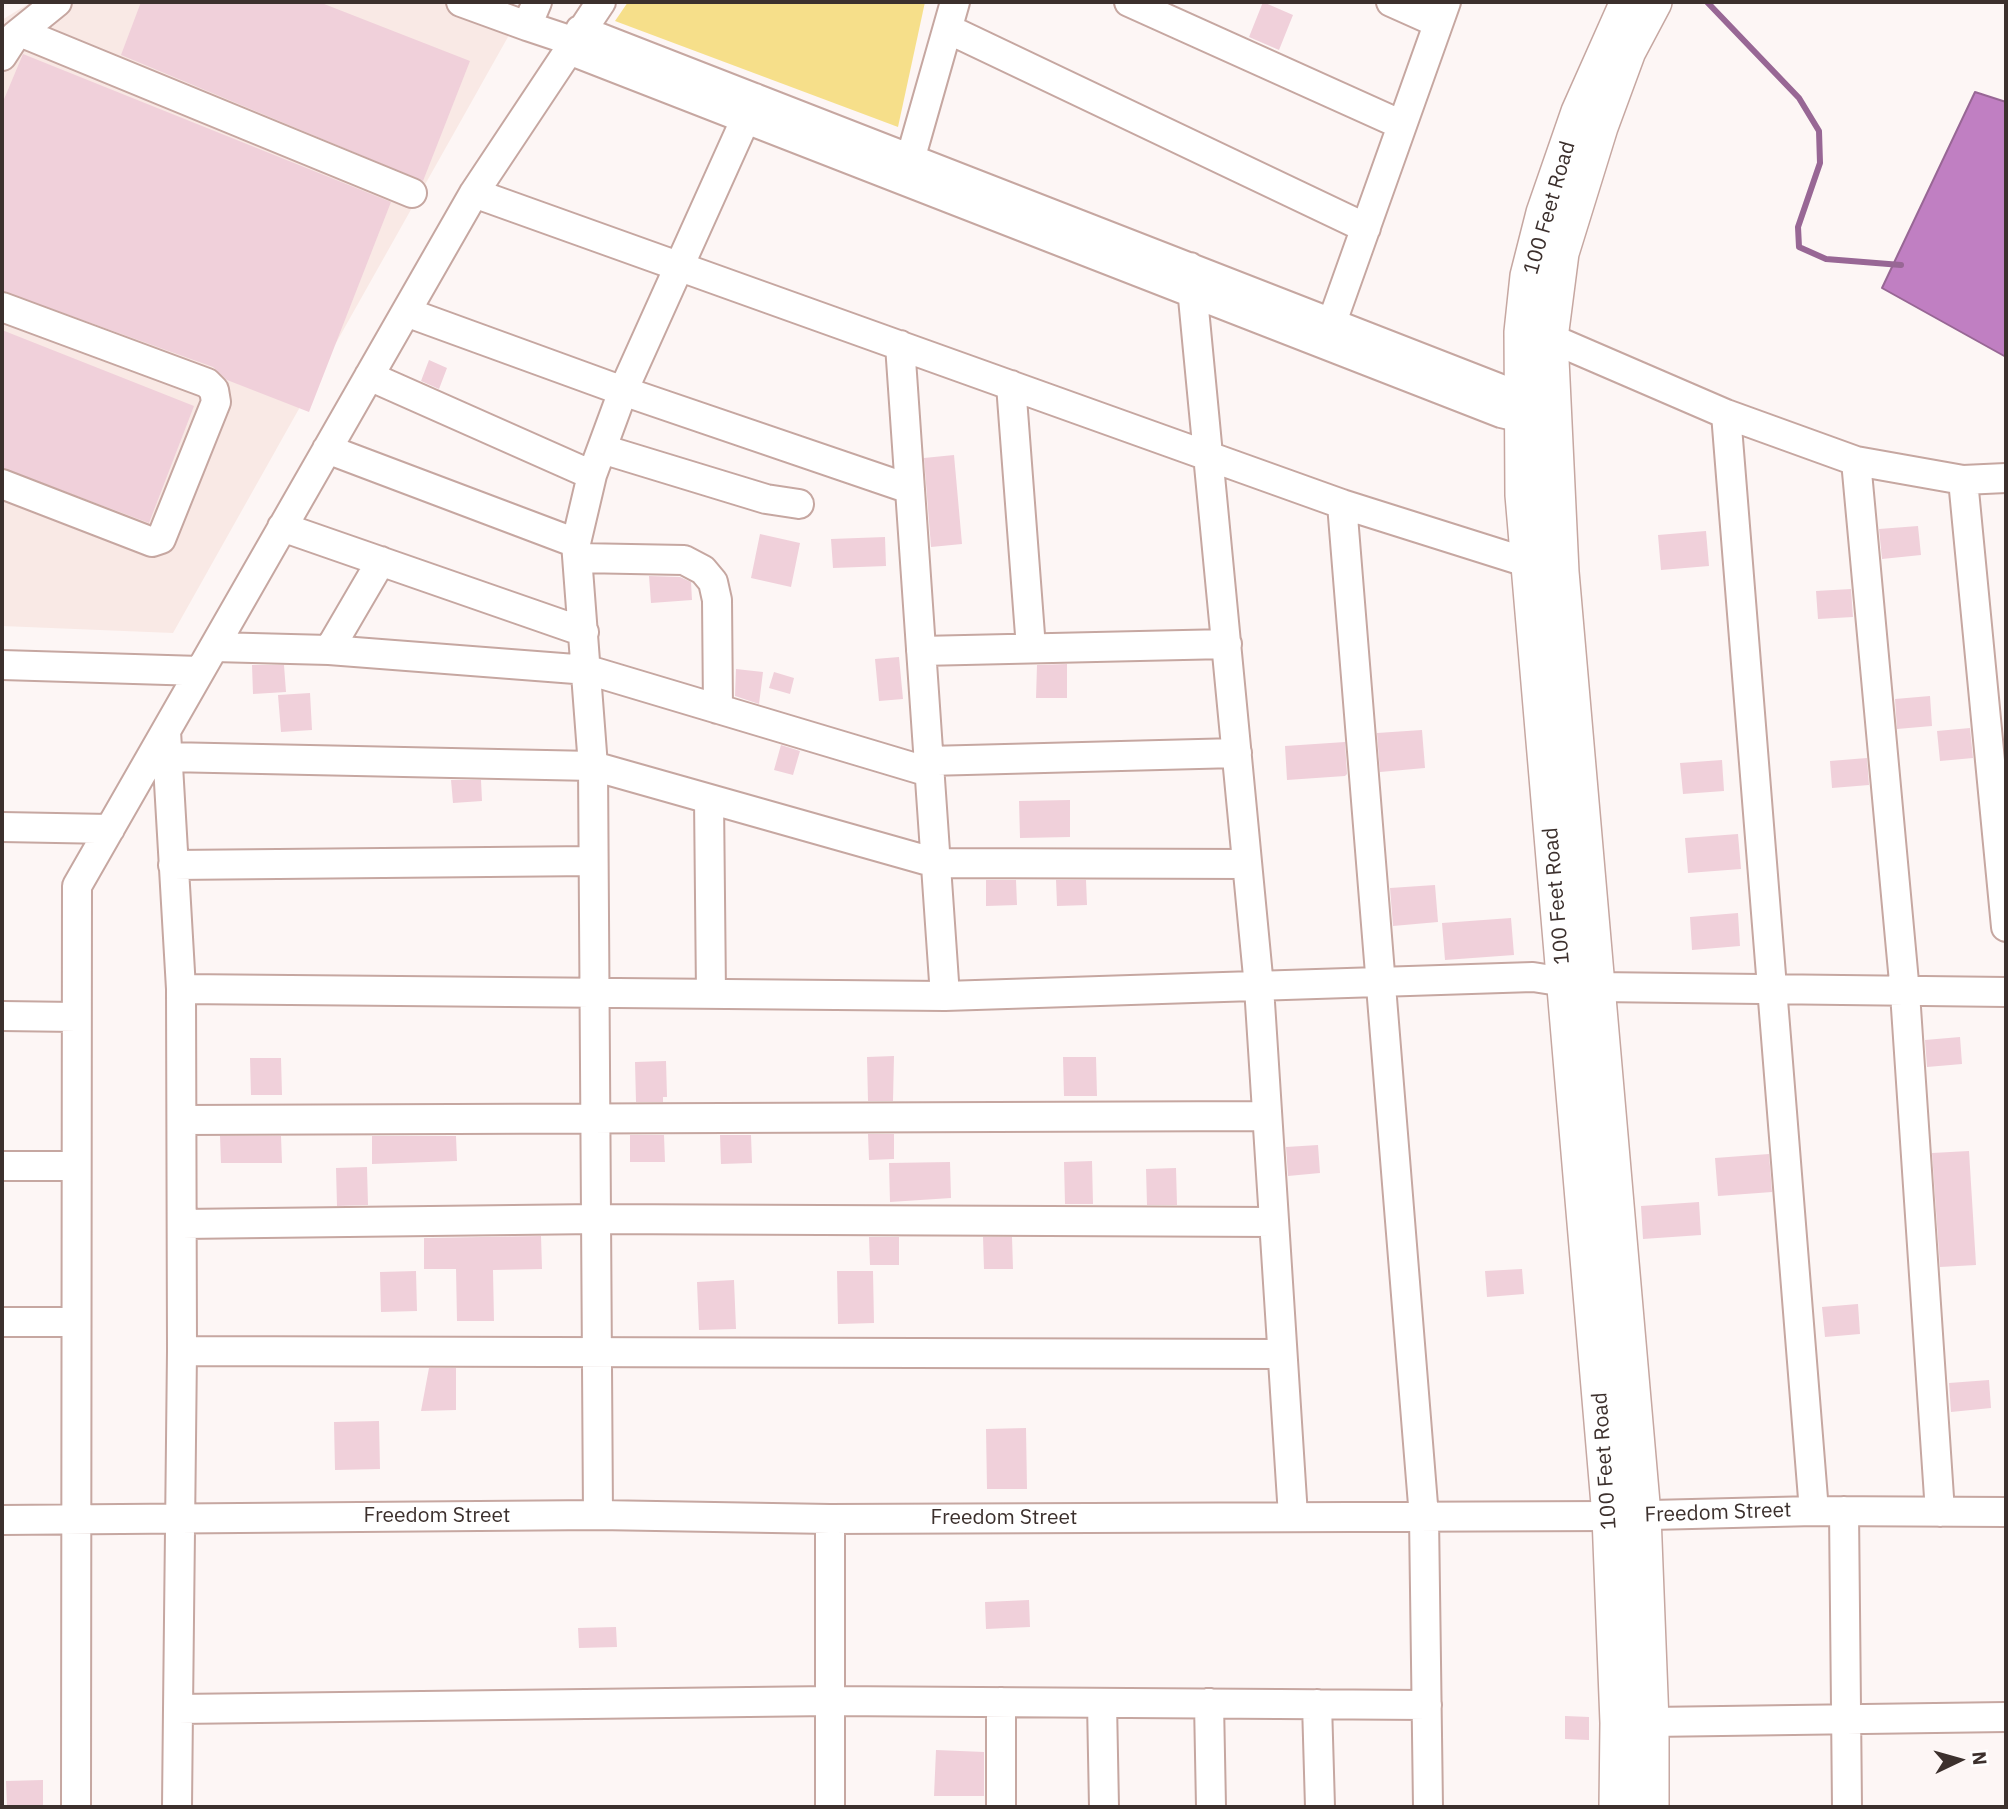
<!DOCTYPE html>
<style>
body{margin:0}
#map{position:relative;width:2008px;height:1809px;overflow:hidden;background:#fdf6f5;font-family:"IBM Plex Sans",sans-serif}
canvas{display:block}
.frame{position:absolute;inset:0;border:4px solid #3c302d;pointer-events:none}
.north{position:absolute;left:1924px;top:1725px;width:70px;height:70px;-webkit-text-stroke:5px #fff;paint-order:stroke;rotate:85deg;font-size:19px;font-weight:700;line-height:28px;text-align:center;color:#3c302d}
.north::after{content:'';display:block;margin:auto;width:24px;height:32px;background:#3c302d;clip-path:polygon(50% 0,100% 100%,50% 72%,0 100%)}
</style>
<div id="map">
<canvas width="2008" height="1809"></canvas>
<div class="frame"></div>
<div class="north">N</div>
</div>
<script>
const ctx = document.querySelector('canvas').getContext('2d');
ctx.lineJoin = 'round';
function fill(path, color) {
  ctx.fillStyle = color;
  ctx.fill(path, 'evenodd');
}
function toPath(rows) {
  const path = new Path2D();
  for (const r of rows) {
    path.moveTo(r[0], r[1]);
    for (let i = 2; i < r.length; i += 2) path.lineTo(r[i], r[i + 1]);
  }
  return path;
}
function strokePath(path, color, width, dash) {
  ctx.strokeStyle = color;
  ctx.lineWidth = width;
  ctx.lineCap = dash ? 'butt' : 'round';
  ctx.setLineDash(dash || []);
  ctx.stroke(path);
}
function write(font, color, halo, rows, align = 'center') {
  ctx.font = font + ' "IBM Plex Sans",sans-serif';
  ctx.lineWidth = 5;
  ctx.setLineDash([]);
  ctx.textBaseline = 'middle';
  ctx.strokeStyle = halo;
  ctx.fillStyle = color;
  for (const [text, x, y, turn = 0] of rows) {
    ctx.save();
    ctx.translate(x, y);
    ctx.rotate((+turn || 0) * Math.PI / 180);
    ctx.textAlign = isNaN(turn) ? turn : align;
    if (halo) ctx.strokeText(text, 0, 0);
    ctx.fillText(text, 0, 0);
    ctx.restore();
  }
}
fill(toPath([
 [31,2,448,2,513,28,173,633,2,626,2,20]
]), '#f9e9e5');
fill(toPath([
 [628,2,925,2,898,127,615,21]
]), '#f6df8a');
const water = toPath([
 [1975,92,2006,102,2006,357,1882,288,1975,92]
]);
fill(water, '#c07fc2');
strokePath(water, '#986795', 2);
strokePath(toPath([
 [1707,2,1799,98,1819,131,1820,163,1798,227,1799,247,1826,259,1901,265]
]), '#986795', 6);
fill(toPath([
 [141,2,319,2,470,61,423,181,121,55],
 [1263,2,1293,15,1279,50,1249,37],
 [23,54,391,202,309,412,227,380,213,367,2,291,2,104],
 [2,330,194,406,149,523,2,468],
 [429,360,447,368,439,389,421,381],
 [954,455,962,544,931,547,924,458],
 [1918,526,1921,555,1882,559,1879,529],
 [1706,531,1709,566,1661,570,1658,535],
 [760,534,800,543,791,587,751,578],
 [885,537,886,566,833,568,831,539],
 [649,576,680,577,691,582,692,600,651,603],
 [1851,589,1853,617,1818,619,1816,591],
 [899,657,903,699,879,701,875,659],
 [1067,664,1067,698,1036,698,1037,665],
 [252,665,284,665,286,692,253,694],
 [736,669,763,672,759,704,735,696],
 [774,672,794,678,790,694,769,688],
 [310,693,312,730,281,732,278,695],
 [1930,696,1932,726,1897,729,1895,699],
 [1970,728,1973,758,1940,761,1937,731],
 [1422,730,1425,768,1380,772,1377,733],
 [1345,742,1347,774,1345,776,1287,780,1285,746],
 [781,745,800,751,793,775,774,770],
 [1867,758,1869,785,1832,788,1830,761],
 [1722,760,1724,791,1683,794,1680,763],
 [451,780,481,780,482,801,453,803],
 [1070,800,1070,837,1020,838,1019,801],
 [1738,834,1741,869,1688,873,1685,838],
 [986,880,1016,880,1017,905,986,906],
 [1056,880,1086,880,1087,905,1057,906],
 [1435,885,1438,922,1393,926,1390,888],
 [1738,913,1740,946,1692,950,1690,917],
 [1511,918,1514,955,1445,960,1442,923],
 [1960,1037,1962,1064,1927,1067,1925,1040],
 [894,1056,893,1101,868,1101,867,1057],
 [1063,1057,1096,1057,1097,1096,1064,1096],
 [250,1058,281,1058,282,1095,251,1095],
 [666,1061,667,1097,663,1097,663,1102,636,1102,635,1062],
 [868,1134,894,1134,894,1159,869,1160],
 [630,1135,664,1135,665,1162,630,1162],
 [720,1135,751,1135,752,1163,721,1164],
 [220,1136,281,1136,282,1163,221,1163],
 [372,1136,456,1136,457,1161,372,1164],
 [1318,1145,1320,1173,1288,1176,1286,1147],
 [1969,1151,1976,1265,1940,1267,1932,1153],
 [1769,1154,1772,1192,1718,1196,1715,1158],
 [1092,1161,1093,1204,1065,1204,1064,1162],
 [950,1162,951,1198,890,1202,889,1163],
 [367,1167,368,1205,337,1206,336,1168],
 [1176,1168,1177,1205,1147,1205,1146,1169],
 [1699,1202,1701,1235,1643,1239,1641,1206],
 [541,1236,542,1269,493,1270,494,1321,457,1321,456,1269,424,1269,424,1238],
 [869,1237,899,1237,899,1265,870,1265],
 [983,1237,1012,1237,1013,1269,984,1269],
 [1522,1269,1524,1294,1487,1297,1485,1271],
 [416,1271,417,1311,381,1312,380,1272],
 [837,1271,873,1271,874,1323,838,1324],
 [734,1280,736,1329,699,1330,697,1282],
 [1858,1304,1860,1334,1825,1337,1822,1307],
 [429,1368,456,1368,456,1410,421,1411],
 [1989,1380,1991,1408,1951,1412,1949,1383],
 [379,1421,380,1469,335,1470,334,1422],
 [1026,1428,1027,1489,987,1489,986,1429],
 [1029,1600,1030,1627,986,1629,985,1602],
 [616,1627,617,1647,579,1648,578,1628],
 [1565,1716,1589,1717,1589,1740,1565,1739],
 [936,1750,984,1752,984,1796,934,1796],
 [43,1780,43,1805,7,1806,6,1781]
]), '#f0d0da');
const minor = toPath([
 [461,2,527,26],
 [537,2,527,26,572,41],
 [1129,2,1402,125],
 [1391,2,1438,23],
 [948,29,1366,228],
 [580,30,1506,391,1541,399],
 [20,32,412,193],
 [569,50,1501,413,1540,422],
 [2,56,15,36,57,2],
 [906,174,955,2],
 [474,193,1342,504,1529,563],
 [1190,267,1259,987,1293,1516],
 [2,307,207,383,214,390,216,402,161,539,152,542,2,484],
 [406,312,623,391,910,489],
 [1550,338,1726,414,1856,461,1963,480,2006,478],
 [1326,339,1446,2],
 [900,345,945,996],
 [369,376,592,475],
 [1011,385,1031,648],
 [1726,414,1814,1511],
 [327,449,576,543],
 [602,449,766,499,799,504],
 [1856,461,1905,993,1940,1512],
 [1963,480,2006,927],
 [1342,504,1424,1517,1428,1807],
 [282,527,584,632],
 [578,558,684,560,703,570,713,582,717,600,718,709],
 [214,647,329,650,588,670,929,772],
 [329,650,381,561],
 [921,651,1227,644],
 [2,665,200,671],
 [166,731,181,989,945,996,1533,977,1597,987,2006,992],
 [167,757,593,766,936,863,1247,864],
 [928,761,1237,753],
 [709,799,711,994],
 [2,827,110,829],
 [173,865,593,861],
 [181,989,182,1351,178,1709,830,1701,1427,1705],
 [2,1016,76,1017],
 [182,1120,1267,1116],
 [2,1166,76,1166],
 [182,1224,596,1219,1274,1222],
 [2,1322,75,1322],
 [182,1351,1282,1354],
 [1844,1511,1847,1807],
 [598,1515,593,766,576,543,592,475,623,391,755,98],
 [830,1519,830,1807],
 [2,1520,598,1515,830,1519,1610,1516,1814,1511,2006,1512],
 [1102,1703,1104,1807],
 [1209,1703,1211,1807],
 [1317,1704,1320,1807],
 [1651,1722,2006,1717],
 [76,1807,77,886,474,193,601,2],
 [177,1807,178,1709],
 [1001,1807,1001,1702]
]);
const major = toPath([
 [1617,1807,1618,1723,1610,1516,1523,495,1522,332,1528,276,1544,213,1579,112,1628,2],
 [1651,1807,1651,1722,1643,1515,1561,572,1550,338,1561,253,1600,127,1628,51,1654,2]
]);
strokePath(minor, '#c6a7a1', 32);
strokePath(major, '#c6a7a1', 38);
strokePath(minor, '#fff', 28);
strokePath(major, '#fff', 35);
write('21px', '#3c302d', '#fff', [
 ["100 Feet Road",1550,208,-74],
 ["100 Feet Road",1557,896,-95],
 ["100 Feet Road",1605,1461,-94],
 ["Freedom Street",1718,1513,-2],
 ["Freedom Street",437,1516],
 ["Freedom Street",1004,1518]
]);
</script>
